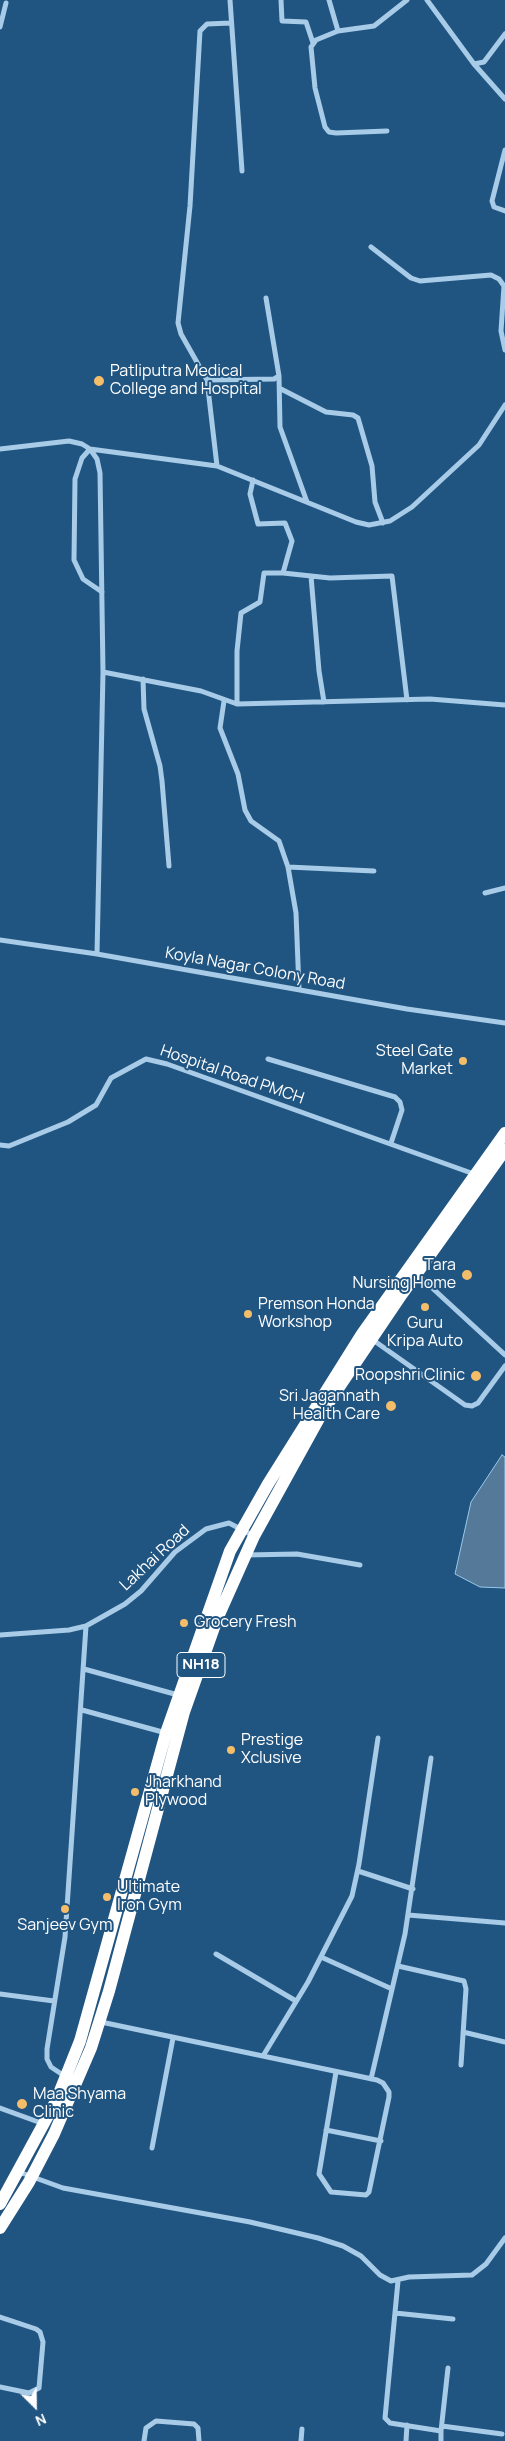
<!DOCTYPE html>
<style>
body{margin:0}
#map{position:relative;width:505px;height:2441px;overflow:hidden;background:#215581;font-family:Manrope,sans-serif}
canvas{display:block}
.north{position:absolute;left:10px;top:2381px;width:50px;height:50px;-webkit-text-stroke:4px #215581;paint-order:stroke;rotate:157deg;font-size:14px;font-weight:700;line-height:20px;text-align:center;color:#fff}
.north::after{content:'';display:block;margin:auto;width:18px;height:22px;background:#fff;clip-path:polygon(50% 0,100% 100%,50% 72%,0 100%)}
</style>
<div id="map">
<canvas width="505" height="2441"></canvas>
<div class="north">N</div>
</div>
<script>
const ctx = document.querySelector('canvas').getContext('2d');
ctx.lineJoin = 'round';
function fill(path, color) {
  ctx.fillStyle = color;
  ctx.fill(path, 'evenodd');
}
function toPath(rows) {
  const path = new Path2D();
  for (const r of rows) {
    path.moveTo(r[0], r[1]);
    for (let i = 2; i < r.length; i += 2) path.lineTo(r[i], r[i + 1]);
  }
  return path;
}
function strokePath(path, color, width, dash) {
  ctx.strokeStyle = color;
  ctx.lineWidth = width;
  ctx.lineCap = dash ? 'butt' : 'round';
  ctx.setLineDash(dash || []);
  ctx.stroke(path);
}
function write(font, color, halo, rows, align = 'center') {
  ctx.font = font + ' Manrope,sans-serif';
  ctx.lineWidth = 4;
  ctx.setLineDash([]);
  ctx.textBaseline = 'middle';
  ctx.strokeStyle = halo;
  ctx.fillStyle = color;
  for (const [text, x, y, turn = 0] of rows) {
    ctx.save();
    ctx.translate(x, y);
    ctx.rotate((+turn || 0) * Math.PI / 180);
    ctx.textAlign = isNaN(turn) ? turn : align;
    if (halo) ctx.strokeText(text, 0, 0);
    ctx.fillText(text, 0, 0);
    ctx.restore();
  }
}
const water = toPath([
 [502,1455,505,1457,505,1588,480,1587,455,1574,471,1502,502,1455]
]);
fill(water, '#547999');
strokePath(water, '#9bc8e9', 1);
strokePath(toPath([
 [230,0,242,171],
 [281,0,282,21,306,22,313,43],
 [329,0,338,31,316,40,311,47,315,88,325,127,329,132,336,133,387,131],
 [427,0,474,64,484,62,505,34],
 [0,27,6,3],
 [338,31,374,26,407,0],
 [474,64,505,99],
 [505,150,492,201,494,207,505,211],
 [371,247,411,278,420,281,491,275,499,279,504,286,501,331,505,350],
 [279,376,280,427,307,502],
 [207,380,274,379,279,376,266,298],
 [281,389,326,412,353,415,358,418,372,466,375,502,383,523],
 [0,449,69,441,82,444,90,449,97,459,100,473,103,672,97,954],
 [217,466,207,380,181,334,178,323,190,206,200,31,207,24,231,23],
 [283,573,330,578,392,576,407,700],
 [311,576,319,671,324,702],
 [102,592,83,579,74,560,75,479,82,458,90,449,217,466,356,522,369,525,390,521,412,507,479,445,505,405],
 [103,672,201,691,237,704,430,699,505,705],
 [143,679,144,709,160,766,162,781,169,866],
 [224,701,220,728,238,774,245,810,251,821,279,841,288,867,296,913,299,989],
 [237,704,237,651,241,613,260,602,264,573,283,573,292,541,285,523,258,524,250,494,253,480],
 [288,867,374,871],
 [485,893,505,888],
 [0,940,97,954,407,1009,505,1023],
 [268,1059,395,1097,400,1102,402,1110,391,1143],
 [0,1145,9,1146,68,1122,96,1105,111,1078,146,1059,167,1064,474,1174],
 [417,1274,505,1355],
 [373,1340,465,1405,472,1406,478,1403,505,1366],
 [246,1555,297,1554,360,1565],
 [0,1635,69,1630,86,1626,125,1604,141,1591,175,1552,206,1529,229,1523,254,1536],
 [84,1669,178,1695],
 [82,1710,166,1733],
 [358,1871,413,1889],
 [408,1915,505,1923],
 [216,1954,296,2001],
 [321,1957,392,1989],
 [398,1966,464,1981,466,1989,461,2065],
 [0,1994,54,2001],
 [101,2022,377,2080,383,2083,389,2092,389,2097,369,2192,366,2195,331,2192,319,2174,336,2072],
 [463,2032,505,2042],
 [263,2056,308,1982,352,1896,359,1864,378,1738],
 [66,2077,51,2067,47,2059,47,2049,65,1937,86,1626],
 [371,2079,405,1934,431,1758],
 [0,2108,44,2124],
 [326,2130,381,2141],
 [152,2148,173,2038],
 [19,2172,63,2188,250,2222,318,2238,343,2246,361,2256,380,2275,391,2281,409,2277,472,2275,486,2264,505,2238],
 [398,2281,385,2418,390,2423,441,2431,441,2441],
 [395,2313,453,2319],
 [0,2317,36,2329,40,2332,43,2342,39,2388,29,2393,0,2387],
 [442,2426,502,2434],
 [441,2431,448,2368],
 [144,2441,146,2428,156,2421,194,2424,198,2428,199,2441],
 [301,2441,302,2429],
 [406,2441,407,2425]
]), '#a8cbe8', 5);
strokePath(toPath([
 [0,2204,56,2101,80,2041,166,1733,230,1551,268,1484,362,1334,505,1133],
 [0,2228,29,2182,54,2134,91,2048,109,1991,184,1712,217,1619,254,1536,323,1411,402,1294,505,1150]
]), '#fff', 12);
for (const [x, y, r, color] of [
 [99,381,6,"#f4bd69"],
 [463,1061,5,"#f4bd69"],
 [467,1275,6,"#f4bd69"],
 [425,1307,5,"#f4bd69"],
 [248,1314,5,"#f4bd69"],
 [476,1376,6,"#f4bd69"],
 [391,1406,6,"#f4bd69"],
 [184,1623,5,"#f4bd69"],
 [231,1750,5,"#f4bd69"],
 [135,1792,5,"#f4bd69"],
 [107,1897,5,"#f4bd69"],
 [65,1909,5,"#f4bd69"],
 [22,2104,6,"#f4bd69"]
]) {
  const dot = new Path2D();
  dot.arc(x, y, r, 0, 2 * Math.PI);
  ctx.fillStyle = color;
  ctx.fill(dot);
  strokePath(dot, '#215581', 2);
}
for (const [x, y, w] of [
 [201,1665,48]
]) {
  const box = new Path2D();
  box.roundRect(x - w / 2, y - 12.5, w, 25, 4);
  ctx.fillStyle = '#215581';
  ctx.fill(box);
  strokePath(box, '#fff', 1);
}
write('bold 15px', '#fff', null, [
 ["NH18",201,1665]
]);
write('16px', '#fff', '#215581', [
 ["Patliputra Medical",110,372],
 ["College and Hospital",110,390],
 ["Steel Gate",453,1052,"right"],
 ["Market",453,1070,"right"],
 ["Tara",456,1266,"right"],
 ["Nursing Home",456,1284,"right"],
 ["Premson Honda",258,1305],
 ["Workshop",258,1323],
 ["Guru",425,1324,"center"],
 ["Kripa Auto",425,1342,"center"],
 ["Roopshri Clinic",465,1376,"right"],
 ["Sri Jagannath",380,1397,"right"],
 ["Health Care",380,1415,"right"],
 ["Grocery Fresh",194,1623],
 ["Prestige",241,1741],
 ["Xclusive",241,1759],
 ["Jharkhand",145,1783],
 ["Plywood",145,1801],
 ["Ultimate",117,1888],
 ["Iron Gym",117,1906],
 ["Sanjeev Gym",65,1926,"center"],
 ["Maa Shyama",33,2095],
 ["Clinic",33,2113]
], 'left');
write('16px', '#fff', '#215581', [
 ["Koyla Nagar Colony Road",255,969,10],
 ["Hospital Road PMCH",232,1075,19],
 ["Lakhai Road",155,1558,-43]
]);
</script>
